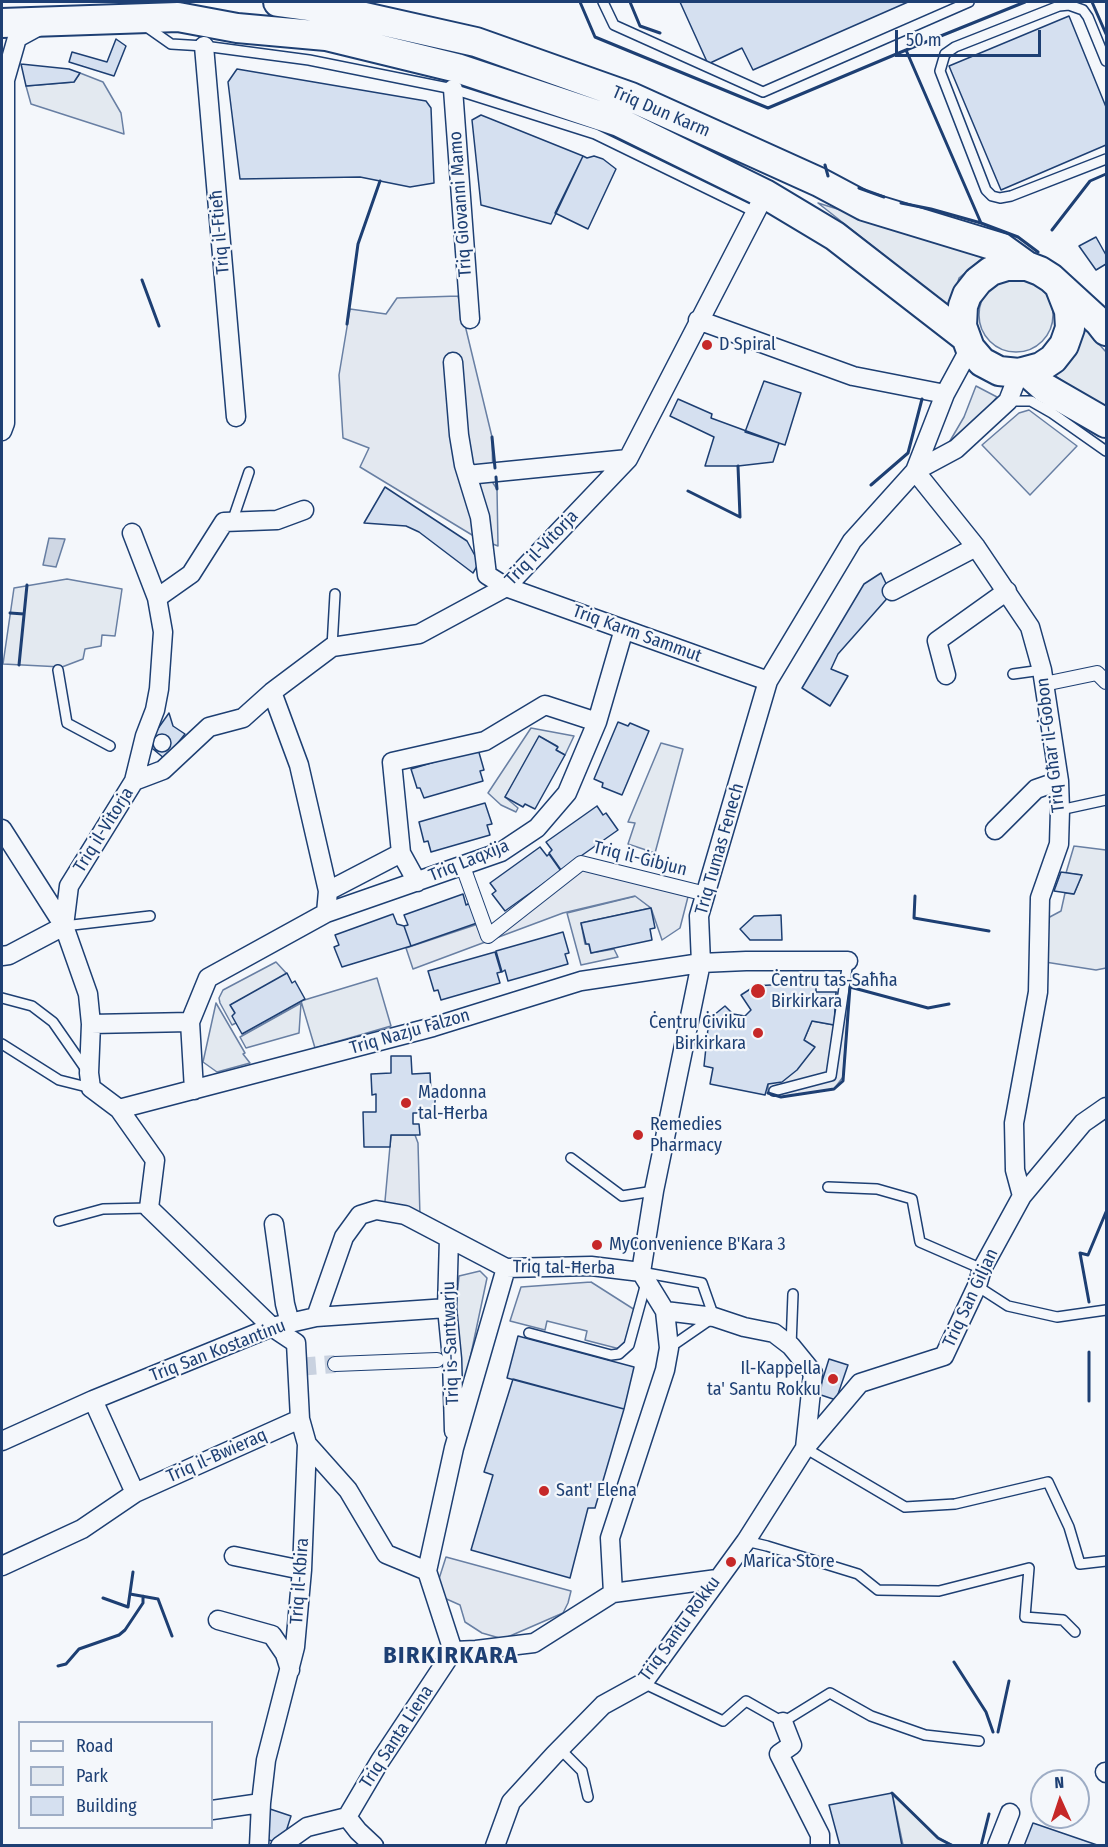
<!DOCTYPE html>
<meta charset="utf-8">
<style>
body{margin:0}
#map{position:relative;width:1108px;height:1847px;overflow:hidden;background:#f4f7fb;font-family:"Fira Sans Condensed",sans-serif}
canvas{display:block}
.frame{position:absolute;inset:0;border:3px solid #1d3f73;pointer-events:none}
.legend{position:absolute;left:18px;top:1721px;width:195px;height:108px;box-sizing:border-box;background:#f4f7fb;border:2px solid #9eadc5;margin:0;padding:8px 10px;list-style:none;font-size:18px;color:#1d3f73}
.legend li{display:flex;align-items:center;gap:12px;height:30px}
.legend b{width:30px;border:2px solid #9eadc5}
.north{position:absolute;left:1030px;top:1769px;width:60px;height:60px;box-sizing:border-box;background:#f4f7fb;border:2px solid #9eadc5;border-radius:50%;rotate:357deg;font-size:16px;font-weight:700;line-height:24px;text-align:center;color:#1d3f73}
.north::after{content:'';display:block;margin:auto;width:21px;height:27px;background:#c62828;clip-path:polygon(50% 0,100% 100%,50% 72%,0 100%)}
.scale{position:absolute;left:895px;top:30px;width:146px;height:27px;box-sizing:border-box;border:3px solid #1d3f73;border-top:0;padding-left:8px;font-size:18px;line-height:21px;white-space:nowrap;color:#1d3f73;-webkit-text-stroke:4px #f4f7fb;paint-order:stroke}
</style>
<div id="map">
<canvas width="1108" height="1847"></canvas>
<div class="frame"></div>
<ul class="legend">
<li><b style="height:8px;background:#f4f7fb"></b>Road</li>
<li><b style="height:16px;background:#e3e9f0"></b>Park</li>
<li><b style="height:16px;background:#d5e0f0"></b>Building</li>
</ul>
<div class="north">N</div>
<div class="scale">50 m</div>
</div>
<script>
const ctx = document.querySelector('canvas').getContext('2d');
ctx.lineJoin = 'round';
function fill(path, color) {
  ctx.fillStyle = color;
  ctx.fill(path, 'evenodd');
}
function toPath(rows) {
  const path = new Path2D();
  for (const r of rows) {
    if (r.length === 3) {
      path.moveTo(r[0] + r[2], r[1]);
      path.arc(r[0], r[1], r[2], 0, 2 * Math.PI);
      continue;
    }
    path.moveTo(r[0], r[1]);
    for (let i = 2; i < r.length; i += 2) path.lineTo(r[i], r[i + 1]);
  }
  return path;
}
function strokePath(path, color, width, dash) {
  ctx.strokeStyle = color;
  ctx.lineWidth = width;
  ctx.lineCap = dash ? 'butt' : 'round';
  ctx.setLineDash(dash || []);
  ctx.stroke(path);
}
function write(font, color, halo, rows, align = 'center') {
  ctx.font = font + ' "Fira Sans Condensed",sans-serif';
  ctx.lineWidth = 4.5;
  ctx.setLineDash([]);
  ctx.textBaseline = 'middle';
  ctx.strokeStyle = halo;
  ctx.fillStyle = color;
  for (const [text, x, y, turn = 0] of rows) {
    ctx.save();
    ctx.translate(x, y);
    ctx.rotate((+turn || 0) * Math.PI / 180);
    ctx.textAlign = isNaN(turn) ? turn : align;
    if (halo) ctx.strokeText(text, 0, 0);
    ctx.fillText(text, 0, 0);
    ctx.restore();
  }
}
const green = toPath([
 [80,73,103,82,121,113,124,134,31,104,26,86,74,82,80,73],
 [818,203,986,255,959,278,951,308,818,203],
 [1016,315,37],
 [1081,324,1106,352,1106,410,1051,373,1081,324],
 [976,386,997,397,976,422,947,446,964,417,976,386],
 [1029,410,1077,446,1030,495,982,445,1019,413,1029,410],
 [67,579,122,589,115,636,102,635,101,646,85,649,83,659,62,667,3,664,14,588,67,579],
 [531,728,574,736,565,755,556,750,557,746,542,738,505,797,518,808,516,812,501,805,488,793,531,728],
 [661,743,683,749,655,853,628,844,635,823,628,822,661,743],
 [1074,846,1106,850,1106,968,1096,970,1045,962,1046,919,1061,911,1065,893,1074,894,1082,875,1066,873,1074,846],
 [636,896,651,908,581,923,585,944,589,944,591,953,614,949,618,957,581,965,567,913,636,896],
 [276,962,287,974,231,1005,235,1013,236,1023,232,1025,220,1003,219,998,223,990,276,962],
 [377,978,391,1026,315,1048,301,1001,377,978],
 [216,1003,245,1053,243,1054,250,1063,217,1072,203,1062,216,1003],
 [301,1003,299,1033,246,1048,240,1037,301,1003],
 [480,1271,487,1278,464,1387,460,1387,454,1326,459,1276,480,1271],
 [892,1793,938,1838,953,1845,903,1845,892,1793]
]);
fill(green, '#e3e9f0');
strokePath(green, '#687fa3', 1.5);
const parking = toPath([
 [458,296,492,437,493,483,497,489,498,546,477,538,360,467,369,448,343,438,339,375,350,309,386,314,397,298,458,296],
 [581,860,690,889,680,928,662,940,651,908,635,896,563,913,413,969,406,948,484,922,491,926,581,860],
 [836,992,849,995,843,1077,834,1089,781,1097,768,1093,768,1084,804,1040,812,1021,834,1025,836,992],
 [391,1135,415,1135,418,1143,420,1217,384,1212,391,1135],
 [591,1282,635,1310,625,1341,621,1348,616,1348,585,1340,587,1331,547,1321,545,1330,510,1321,521,1287,591,1282],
 [446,1557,571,1591,568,1603,563,1613,503,1639,482,1633,465,1622,460,1605,442,1597,438,1582,446,1557]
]);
fill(parking, '#e3e8f0');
strokePath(parking, '#687fa3', 1.5);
const water = toPath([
 [49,538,65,539,56,567,43,565,49,538]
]);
fill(water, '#cfd7e4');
strokePath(water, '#687fa3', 1.5);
const building = toPath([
 [680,2,908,2,753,70,742,48,708,64,680,2],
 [1069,16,1106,107,1106,145,1001,190,949,66,1069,16],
 [116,39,126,46,114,76,69,62,72,52,107,62,116,39],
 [21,64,69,69,80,73,74,82,26,86,21,64],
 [237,69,426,101,431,108,434,183,410,187,360,177,240,179,228,82,237,69],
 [481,115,583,156,551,224,481,205,472,120,481,115],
 [583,156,587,158,594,156,603,159,616,169,588,229,555,213,583,156],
 [1096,237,1106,255,1106,264,1096,270,1079,246,1096,237],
 [764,381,801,393,785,445,745,432,764,381],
 [678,399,712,414,711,418,779,443,773,462,738,466,705,466,714,437,670,416,678,399],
 [385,487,467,541,479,563,473,573,419,532,406,526,364,523,385,487],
 [881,573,891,594,838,654,831,669,848,676,830,706,802,688,864,584,881,573],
 [169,713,173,726,185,734,165,759,147,744,169,713],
 [618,722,628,726,630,723,649,731,622,795,602,787,603,783,594,779,618,722],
 [162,743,9],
 [539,736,558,747,556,750,565,755,535,809,525,804,523,807,505,797,539,736],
 [478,749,484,770,480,771,483,781,424,798,420,788,417,788,411,769,478,749],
 [485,803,492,824,487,825,490,835,431,852,428,841,424,842,419,822,485,803],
 [597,806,603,815,606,813,618,830,561,870,549,853,552,850,546,842,597,806],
 [540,847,547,856,549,854,561,871,505,911,492,894,496,891,490,883,540,847],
 [1061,872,1082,875,1074,894,1054,891,1061,872],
 [463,894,466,905,470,903,477,923,411,946,404,926,408,925,404,915,463,894],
 [651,908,655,928,650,929,652,940,591,953,589,944,586,944,581,923,651,908],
 [393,914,397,924,404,926,411,946,342,967,334,947,339,945,335,935,393,914],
 [781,915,782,940,750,940,740,929,754,916,781,915],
 [563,932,569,953,565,954,568,964,508,981,505,970,502,972,496,951,563,932],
 [495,952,501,972,497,973,500,983,441,1000,438,990,434,991,428,971,495,952],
 [287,973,292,983,295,981,305,999,242,1034,232,1016,235,1013,230,1005,287,973],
 [816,982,816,992,836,992,834,1025,812,1021,804,1040,815,1047,797,1070,782,1082,768,1084,765,1095,710,1084,713,1068,704,1066,709,1019,725,1006,733,1014,745,1016,751,1010,741,995,755,986,816,982],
 [391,1056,411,1056,412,1074,430,1073,431,1093,435,1093,435,1113,413,1113,413,1124,419,1124,420,1135,391,1135,390,1147,364,1147,363,1112,376,1112,376,1094,372,1095,371,1074,391,1073,391,1056],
 [518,1336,634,1367,624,1409,507,1378,518,1336],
 [829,1359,848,1365,836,1400,818,1394,829,1359],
 [513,1379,624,1409,595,1508,588,1508,570,1578,471,1550,493,1475,484,1472,513,1379],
 [892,1793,902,1846,840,1846,829,1805,892,1793],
 [270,1809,291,1816,284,1838,278,1843,266,1839,264,1833,270,1809],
 [1033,1823,1100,1846,1024,1846,1033,1823]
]);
fill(building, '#d5e0f0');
strokePath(building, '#1d3f73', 1.5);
strokePath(toPath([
 [298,1367,335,1364]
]), '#c9d2e0', 18, [18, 9]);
const service = toPath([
 [603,2,614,25,763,92,969,2],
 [144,25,171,44,204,46,309,60,453,89,595,134,755,212],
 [1106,61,1088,17,1083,10,1069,5,1059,6,955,47,945,54,940,71,986,190,992,196,1000,198,1011,196,1106,159],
 [1047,396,1052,413,1106,451],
 [1008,401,1031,401,1052,413],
 [232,522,249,472],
 [332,647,335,594],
 [58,670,67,723,110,746],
 [1013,674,1042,670],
 [1060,810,1106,800],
 [64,926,150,916],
 [2,998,32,1006,53,1022,87,1071],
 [2,1044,59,1080,91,1088],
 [774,1091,831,1076,848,961],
 [571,1158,622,1196,654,1191],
 [828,1187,877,1189,912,1199,920,1242,982,1269],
 [59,1221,103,1209,149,1208],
 [641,1272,702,1283,714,1317,669,1348],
 [977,1286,1008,1306,1057,1317,1106,1310],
 [529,1333,611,1355,619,1354,629,1345,646,1283],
 [791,1346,793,1294],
 [805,1448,905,1507,955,1504,1048,1482,1069,1527,1080,1564,1106,1561],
 [746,1541,767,1546,858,1574,878,1590,939,1591,1029,1568,1025,1617,1063,1620,1075,1632],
 [643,1683,723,1721,746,1701,783,1722,830,1693,871,1716,925,1735,979,1741],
 [560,1749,582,1771,588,1797]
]);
const pedestrian = toPath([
 [1044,684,1097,673,1106,682],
 [462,864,488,936,581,863,706,894],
 [335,1364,437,1360]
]);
const minor = toPath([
 [204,46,236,417],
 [2,75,5,80,5,423,2,431],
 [5,80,17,38,39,26],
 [453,89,470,319],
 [698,320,853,376,945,394],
 [453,362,459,435,464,465,480,517,487,575,506,587,768,681],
 [915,471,976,547,1030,627,1042,670,1059,781,1060,810,1059,844,1040,898,1038,992,1014,1123,1015,1170,1022,1196],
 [915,471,945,394,970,348],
 [467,475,628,459],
 [132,533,157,598,163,632,159,689,155,710,145,736,134,781],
 [892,591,976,547],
 [157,598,191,574,224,522,277,520,304,510],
 [946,675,937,641,1007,591],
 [272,692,299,765,328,891,326,913],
 [2,829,64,926,88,994,91,1024,89,1073,91,1088,119,1109,155,1160,149,1208,272,1327,296,1343,300,1419,307,1444,302,1570,295,1647,266,1760,261,1803,259,1846],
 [995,830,1036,789,1059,781],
 [417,882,401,853,392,762,485,741,545,705,597,722],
 [328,891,401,853],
 [64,926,69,886,134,781,163,770,209,727,243,718,272,692,332,647,419,634,506,587,628,459,765,194],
 [2,956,9,955,64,926],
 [91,1024,190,1022],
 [194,1090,190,1022,208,978,326,913,501,852,537,828,567,793,597,722,624,629],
 [119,1109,433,1027,581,981,701,963,746,961,848,961],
 [274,1224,285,1304,290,1323],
 [449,1238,447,1308,452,1359,454,1431],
 [641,1272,654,1191,701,963,699,916,768,681,852,541,915,471,956,449,1008,401,1019,373],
 [665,1311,714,1317,744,1327,774,1333,791,1346,813,1373,805,1448],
 [316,1317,344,1237,360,1215,376,1210,405,1215,506,1268,591,1266,641,1272],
 [93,1400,135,1493],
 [2,1441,93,1400,272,1327,316,1317,447,1308],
 [307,1444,348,1490,386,1554,427,1571],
 [234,1556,302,1570],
 [2,1566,82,1529,135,1493,300,1419],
 [613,1593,610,1538,665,1370,669,1348,665,1311,641,1272],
 [218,1620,272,1635,285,1654,290,1670],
 [453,1651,427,1571,454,1448,506,1268],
 [453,1651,476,1650,534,1643,613,1593,717,1579],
 [783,1722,792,1745,779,1754,820,1835,820,1846],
 [1105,1772,1106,1773],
 [212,1810,261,1803],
 [347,1817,358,1831,374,1846],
 [280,1846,307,1827,347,1817,380,1761,453,1651],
 [495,1846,511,1802,554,1755,603,1705,643,1683,746,1541,805,1448,860,1383,944,1356,977,1286,982,1269,1022,1196,1083,1123,1106,1107],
 [997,1846,1010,1813]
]);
const trunk = toPath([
 [278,2,329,9,476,42,631,97,819,182,864,206,1002,248,1027,266],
 [2,23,178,17,237,28,326,36,457,68,619,122,765,194,835,236,964,336],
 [1060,288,1069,311,1070,328,1064,345,1053,359,1041,367,1019,373,999,371,982,362,970,348,962,326,963,306,967,295,978,281,991,271,1007,266,1027,266,1040,271,1051,278,1099,322,1106,331],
 [1027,372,1045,388,1106,423]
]);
strokePath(service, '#1d3f73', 12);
strokePath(pedestrian, '#1d3f73', 16);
strokePath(minor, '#1d3f73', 21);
strokePath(trunk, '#1d3f73', 32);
strokePath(service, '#f4f7fb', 9);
strokePath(pedestrian, '#f4f7fb', 14);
strokePath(minor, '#f4f7fb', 18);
strokePath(trunk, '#f4f7fb', 28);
strokePath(toPath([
 [580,2,595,37,768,108,906,50],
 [630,2,640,26,660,33],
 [1092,2,1106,34],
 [825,165,828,176],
 [859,188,884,197],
 [901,203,931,209,981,223,1018,237,1038,252],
 [981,223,906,50,1025,2],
 [1052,230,1090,181,1106,174],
 [142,280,159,326],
 [347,324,358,244,380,181],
 [492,437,495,468],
 [496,477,497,489],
 [871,485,908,453,922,399],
 [688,491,740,517,738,466],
 [10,613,24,614],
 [19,665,27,585],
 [915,896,914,918,989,931],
 [768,1093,781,1097,834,1089,843,1081,850,987,928,1008,949,1004],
 [1089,1302,1080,1253,1088,1255,1106,1212],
 [1089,1401,1089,1352],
 [130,1594,158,1599,172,1636],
 [103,1598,128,1607,133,1572],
 [954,1662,986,1712,993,1732],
 [58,1666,66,1664,79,1649,119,1635,125,1630,143,1603,143,1596],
 [998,1732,1009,1681],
 [892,1793,938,1838,953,1846],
 [981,1846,989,1814]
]), '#1d3f73', 3);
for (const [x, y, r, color] of [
 [707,345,6,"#c62828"],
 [758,991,8,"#c62828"],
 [758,1033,6,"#c62828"],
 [406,1103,6,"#c62828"],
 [638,1135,6,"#c62828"],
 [597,1245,6,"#c62828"],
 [833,1379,6,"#c62828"],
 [544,1491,6,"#c62828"],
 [731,1562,6,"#c62828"]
]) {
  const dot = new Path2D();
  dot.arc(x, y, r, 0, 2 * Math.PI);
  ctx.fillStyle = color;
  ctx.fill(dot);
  strokePath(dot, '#f4f7fb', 2);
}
write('18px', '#1d3f73', '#f4f7fb', [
 ["Triq Dun Karm",661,112,23],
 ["Triq Giovanni Mamo",461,204,-94],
 ["Triq il-Ftieħ",220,232,-95],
 ["Triq il-Vitorja",542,548,-46],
 ["Triq Karm Sammut",637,634,20],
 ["Triq Għar il-Ġobon",1051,745,-97],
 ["Triq il-Vitorja",104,830,-58],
 ["Triq Tumas Fenech",720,849,-74],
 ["Triq il-Ġibjun",640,859,14],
 ["Triq Laqxija",469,861,-22],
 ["Triq Nazju Falzon",410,1032,-16],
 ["Triq tal-Ħerba",564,1268,1],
 ["Triq San Ġiljan",971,1298,-65],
 ["Triq is-Santwarju",451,1343,-92],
 ["Triq San Kostantinu",218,1351,-21],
 ["Triq il-Bwieraq",217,1456,-24],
 ["Triq il-Kbira",300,1581,-86],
 ["Triq Santu Rokku",680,1629,-54],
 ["Triq Santa Liena",397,1737,-57]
]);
write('18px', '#1d3f73', '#f4f7fb', [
 ["D Spiral",719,345],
 ["Ċentru tas-Saħħa",771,981],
 ["Birkirkara",771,1002],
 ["Ċentru Ċiviku",746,1023,"right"],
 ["Birkirkara",746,1044,"right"],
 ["Madonna",418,1093],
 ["tal-Ħerba",418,1114],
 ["Remedies",650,1125],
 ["Pharmacy",650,1146],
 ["MyConvenience B'Kara 3",609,1245],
 ["Il-Kappella",821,1369,"right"],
 ["ta' Santu Rokku",821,1390,"right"],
 ["Sant' Elena",556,1491],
 ["Marica Store",743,1562]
], 'left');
ctx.letterSpacing = '1.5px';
write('bold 24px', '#1d3f73', '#f4f7fb', [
 ["BIRKIRKARA",451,1656]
]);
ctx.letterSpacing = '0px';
</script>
